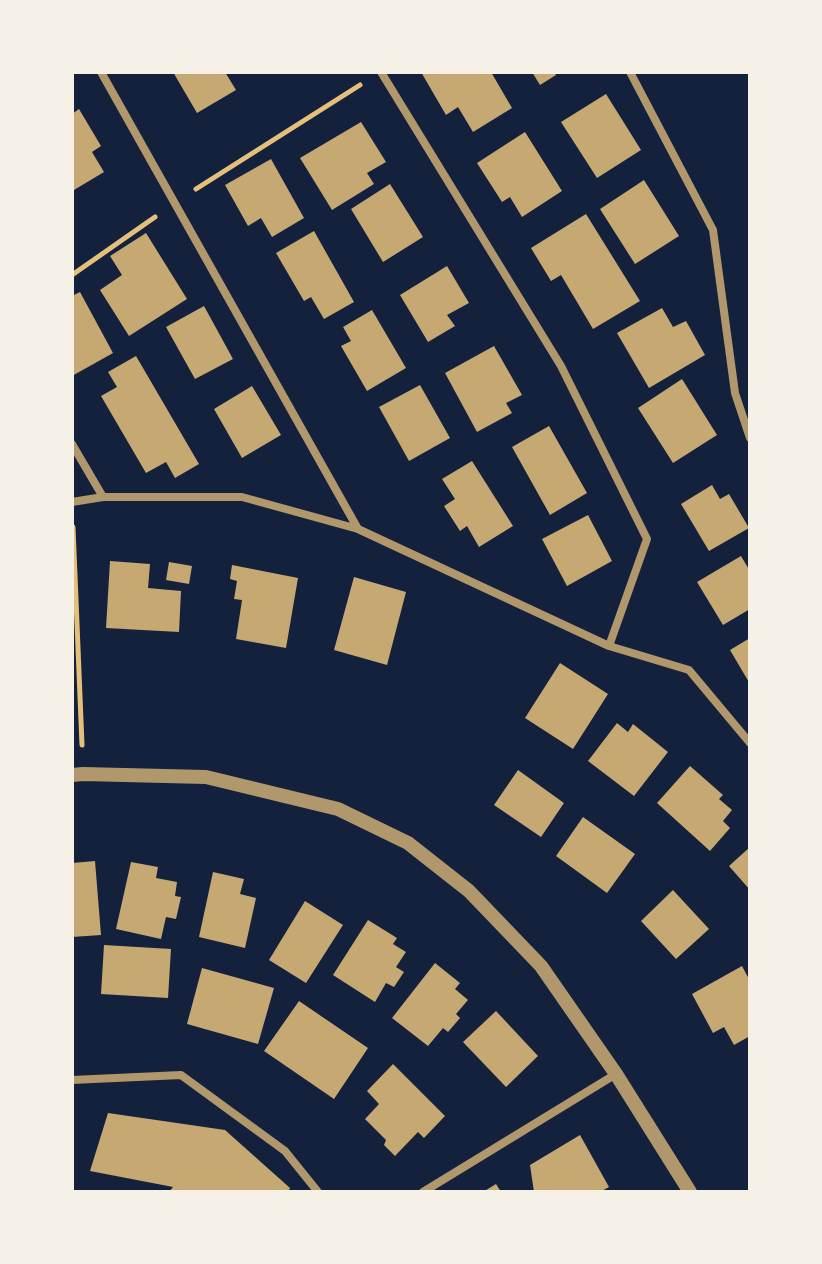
<!DOCTYPE html>
<style>
body{margin:0}
#map{position:relative;width:822px;height:1264px;overflow:hidden;background:#14213d;font-family:Montserrat,sans-serif}
canvas{display:block}
.frame{position:absolute;inset:0;border:74px solid #f6f1e7;pointer-events:none}
</style>
<div id="map">
<canvas width="822" height="1264"></canvas>
<div class="frame"></div>
</div>
<script>
const ctx = document.querySelector('canvas').getContext('2d');
ctx.lineJoin = 'round';
function fill(path, color) {
  ctx.fillStyle = color;
  ctx.fill(path, 'evenodd');
}
function toPath(rows) {
  const path = new Path2D();
  for (const r of rows) {
    path.moveTo(r[0], r[1]);
    for (let i = 2; i < r.length; i += 2) path.lineTo(r[i], r[i + 1]);
  }
  return path;
}
function strokePath(path, color, width, dash) {
  ctx.strokeStyle = color;
  ctx.lineWidth = width;
  ctx.lineCap = dash ? 'butt' : 'round';
  ctx.setLineDash(dash || []);
  ctx.stroke(path);
}
fill(toPath([
 [173,72,225,72,236,90,197,113],
 [421,72,491,72,512,108,473,132,458,107,446,115],
 [532,72,554,72,556,75,540,85],
 [606,94,641,150,597,178,561,122],
 [79,109,101,146,92,152,104,172,74,190,72,187,72,114],
 [361,122,386,162,367,173,374,184,332,210,300,158],
 [525,132,562,191,522,217,510,197,502,202,477,163],
 [271,159,304,218,272,237,261,218,248,226,225,185],
 [644,180,679,236,635,264,600,209],
 [390,184,423,237,383,262,351,209],
 [586,214,640,301,593,329,561,275,551,281,531,248],
 [314,231,354,302,324,319,311,297,304,301,276,253],
 [146,233,187,299,129,336,100,290,122,275,110,256],
 [447,266,469,303,447,315,455,326,428,342,400,295],
 [80,292,113,353,72,376,72,296],
 [204,306,233,359,195,379,166,327],
 [662,308,673,327,686,321,705,355,649,388,617,333],
 [372,310,406,368,367,391,341,346,351,341,343,327],
 [494,346,522,395,506,403,512,413,477,432,445,373],
 [136,356,199,464,175,478,166,462,146,473,101,396,117,387,108,372],
 [682,379,717,435,673,463,638,408],
 [420,385,450,438,409,461,379,407],
 [252,386,281,435,242,458,214,409],
 [549,426,587,493,550,515,512,447],
 [472,461,513,526,479,547,467,526,460,531,444,506,455,499,442,479],
 [712,485,720,499,729,494,749,528,709,551,681,504],
 [588,515,612,561,567,586,542,539],
 [741,556,750,571,750,609,723,625,697,582],
 [110,561,150,564,148,588,181,591,179,632,106,628],
 [169,562,192,566,189,584,166,580],
 [232,565,298,578,286,648,236,639,242,600,234,599,237,581,230,579],
 [354,577,406,592,387,665,334,650],
 [750,638,750,684,730,650],
 [560,663,608,694,573,749,525,718],
 [617,723,628,732,633,724,668,752,634,796,588,761],
 [690,766,723,795,719,799,732,810,723,821,730,828,710,851,657,803],
 [518,770,564,803,541,837,494,805],
 [583,817,635,854,607,893,556,856],
 [750,847,750,890,729,866],
 [95,861,101,935,72,937,72,863],
 [131,862,158,867,156,878,177,882,175,896,181,897,176,919,166,917,161,939,116,929],
 [213,872,244,879,240,894,256,898,245,948,199,937],
 [673,890,709,929,676,959,641,921],
 [305,901,343,925,306,983,269,960],
 [368,920,397,938,393,944,406,952,396,967,404,972,394,987,386,983,375,1002,333,975],
 [104,945,171,949,168,998,101,994],
 [435,963,460,983,455,989,468,1000,456,1014,460,1018,448,1032,443,1028,428,1046,392,1018],
 [742,966,750,981,750,1036,734,1045,724,1027,713,1033,692,994],
 [202,968,274,988,258,1044,187,1024],
 [299,1001,368,1048,334,1099,264,1051],
 [496,1011,538,1056,506,1087,463,1042],
 [393,1064,445,1116,424,1138,418,1132,395,1156,384,1145,386,1140,365,1119,379,1104,367,1091],
 [108,1113,225,1130,290,1188,288,1192,169,1192,173,1187,90,1171],
 [580,1135,609,1187,600,1192,534,1192,530,1165],
 [496,1184,501,1192,483,1192]
]), '#c6a872');
strokePath(toPath([
 [196,189,360,85],
 [72,275,155,217],
 [73,527,82,745]
]), '#e5c07b', 5);
strokePath(toPath([
 [101,72,358,529],
 [381,72,561,366,647,539,609,646],
 [630,72,713,230,735,393,750,438],
 [72,444,103,497],
 [72,502,103,497,242,497,358,529,609,646,689,670,750,743],
 [72,1080,181,1075,285,1151,318,1192],
 [423,1192,616,1074]
]), '#b1986c', 8);
strokePath(toPath([
 [72,775,83,774,206,777,338,809,408,843,469,891,541,966,616,1074,690,1192]
]), '#b1986c', 14);
</script>
